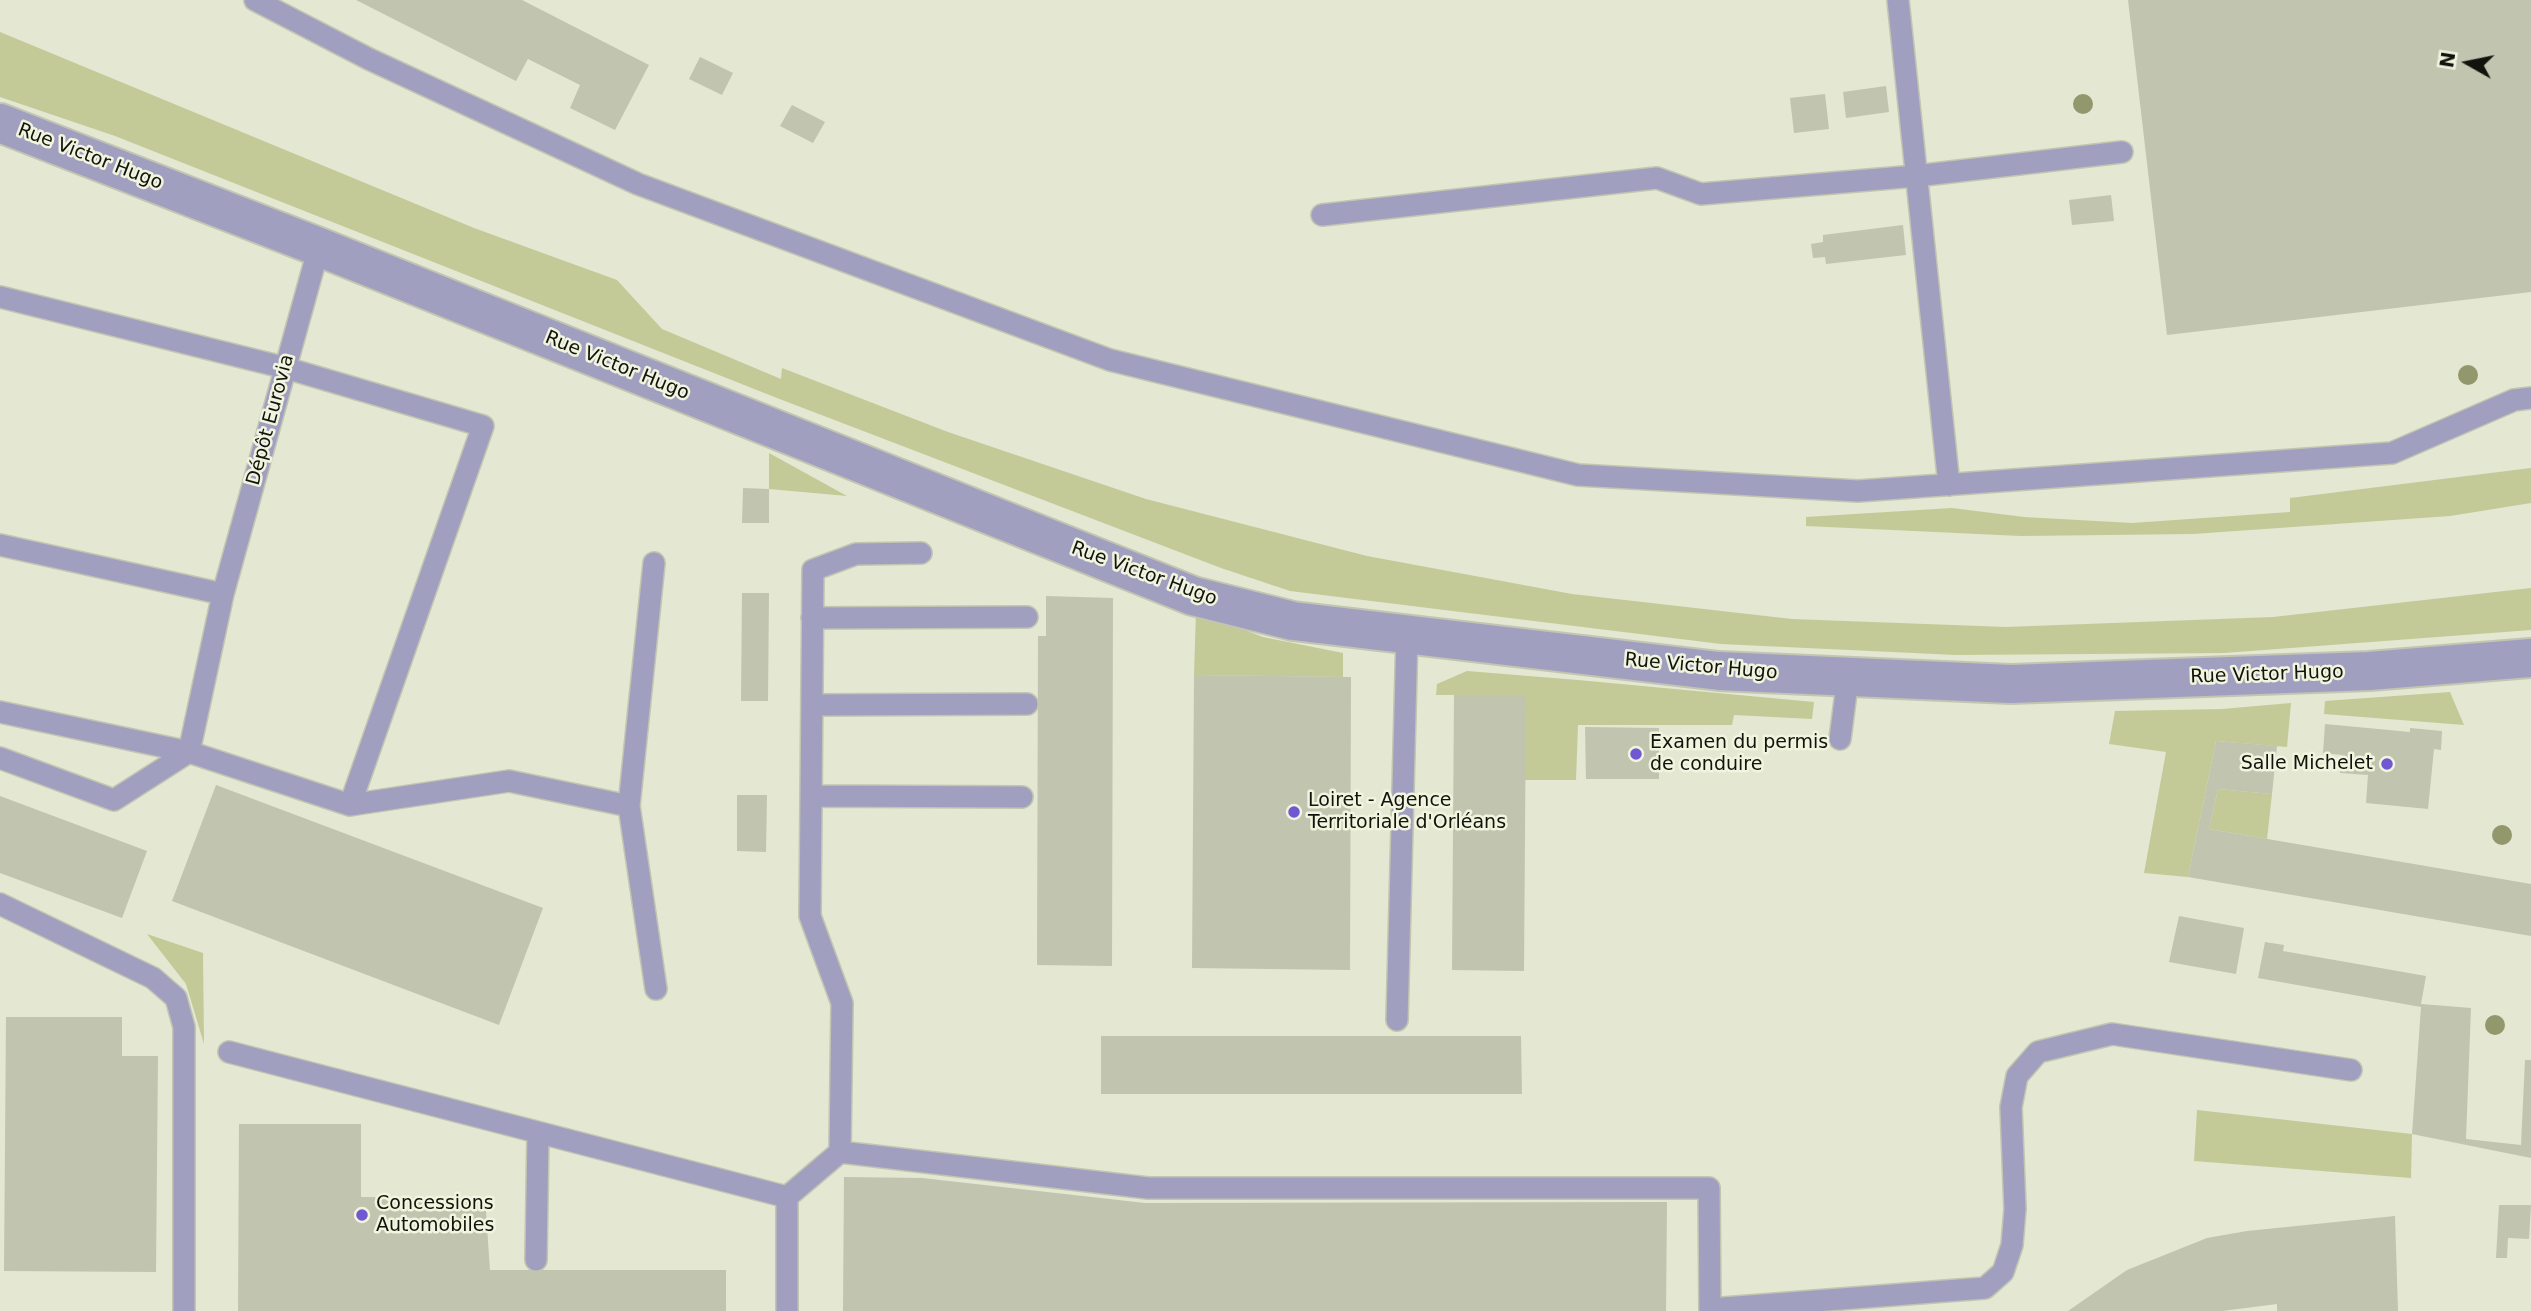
<!DOCTYPE html>
<meta charset="utf-8">
<style>
body{margin:0}
#map{position:relative;width:2531px;height:1311px;overflow:hidden;background:#e4e7d1;font-family:"DejaVu Sans",sans-serif}
canvas{display:block}
.north{position:absolute;left:2433px;top:28px;width:70px;height:70px;-webkit-text-stroke:5px #f1f4de;paint-order:stroke;rotate:279deg;font-size:19px;font-weight:700;line-height:28px;text-align:center;color:#12130c}
.north::after{content:'';display:block;margin:auto;width:24px;height:32px;background:#12130c;clip-path:polygon(50% 0,100% 100%,50% 72%,0 100%)}
</style>
<div id="map">
<canvas width="2531" height="1311"></canvas>
<div class="north">N</div>
</div>
<script>
const ctx = document.querySelector('canvas').getContext('2d');
ctx.lineJoin = 'round';
function fill(path, color) {
  ctx.fillStyle = color;
  ctx.fill(path, 'evenodd');
}
function toPath(rows) {
  const path = new Path2D();
  for (const r of rows) {
    path.moveTo(r[0], r[1]);
    for (let i = 2; i < r.length; i += 2) path.lineTo(r[i], r[i + 1]);
  }
  return path;
}
function strokePath(path, color, width, dash) {
  ctx.strokeStyle = color;
  ctx.lineWidth = width;
  ctx.lineCap = dash ? 'butt' : 'round';
  ctx.setLineDash(dash || []);
  ctx.stroke(path);
}
function write(font, color, halo, rows, align = 'center') {
  ctx.font = font + ' "DejaVu Sans",sans-serif';
  ctx.lineWidth = 5;
  ctx.setLineDash([]);
  ctx.textBaseline = 'middle';
  ctx.strokeStyle = halo;
  ctx.fillStyle = color;
  for (const [text, x, y, turn = 0] of rows) {
    ctx.save();
    ctx.translate(x, y);
    ctx.rotate((+turn || 0) * Math.PI / 180);
    ctx.textAlign = isNaN(turn) ? turn : align;
    if (halo) ctx.strokeText(text, 0, 0);
    ctx.fillText(text, 0, 0);
    ctx.restore();
  }
}
fill(toPath([
 [0,32,474,228,617,280,662,329,781,379,782,368,948,432,1146,499,1367,556,1572,594,1792,619,2006,627,2273,617,2531,588,2531,630,2224,653,1956,655,1721,644,1290,591,1221,568,777,398,115,136,0,97],
 [769,453,847,496,769,489],
 [2531,468,2531,503,2450,516,2193,534,2021,536,1806,526,1806,517,1952,508,2024,517,2132,523,2290,512,2290,498],
 [1196,611,1263,637,1343,653,1343,677,1194,675],
 [1467,671,1578,680,1814,702,1812,719,1734,715,1732,725,1578,725,1576,780,1525,780,1525,695,1436,695,1437,684],
 [2450,692,2464,725,2324,714,2325,701],
 [2291,703,2287,747,2216,741,2188,877,2144,873,2166,752,2109,744,2115,711,2222,709],
 [2218,789,2272,794,2267,839,2209,829],
 [147,934,203,953,204,1044,186,984],
 [2197,1110,2412,1134,2411,1178,2194,1161]
]), '#c3ca97');
fill(toPath([
 [356,0,522,0,649,65,615,130,570,108,580,85,528,59,516,81],
 [2128,0,2531,0,2531,292,2167,335],
 [700,57,733,73,722,95,689,79],
 [1886,86,1889,112,1846,118,1843,92],
 [1825,94,1829,129,1794,133,1790,98],
 [792,105,825,122,813,143,780,126],
 [2111,195,2114,221,2072,225,2069,200],
 [1903,225,1906,255,1826,264,1825,257,1813,258,1811,244,1823,242,1823,235],
 [743,488,769,489,769,523,742,523],
 [742,593,769,593,768,701,741,701],
 [1046,596,1113,598,1112,966,1037,965,1038,636,1046,636],
 [1194,675,1351,677,1350,970,1192,968],
 [1454,695,1526,695,1524,971,1452,970],
 [2325,724,2410,732,2410,728,2442,731,2441,750,2434,749,2428,809,2366,803,2368,775,2340,773,2342,755,2323,753],
 [1585,727,1659,728,1659,779,1586,779],
 [2216,741,2277,746,2272,794,2218,789,2209,829,2531,884,2531,936,2188,877],
 [216,785,543,908,499,1025,172,901],
 [737,795,767,795,766,852,737,851],
 [0,796,147,851,122,918,0,873],
 [2179,916,2244,928,2236,974,2169,962],
 [2265,942,2284,945,2283,951,2426,976,2421,1004,2471,1008,2466,1139,2521,1145,2525,1060,2531,1060,2531,1158,2412,1134,2421,1007,2258,978],
 [6,1017,122,1017,122,1056,158,1056,156,1272,4,1271],
 [1101,1036,1521,1036,1522,1094,1101,1094],
 [239,1124,361,1124,361,1197,485,1198,490,1270,726,1270,726,1311,238,1311],
 [844,1177,922,1178,1145,1203,1667,1202,1666,1311,843,1311],
 [2499,1205,2531,1205,2529,1239,2508,1238,2507,1258,2496,1258],
 [2395,1216,2398,1311,2277,1311,2277,1304,2222,1311,2068,1311,2127,1270,2207,1238,2247,1231]
]), '#c1c4af');
const service = toPath([
 [255,0,369,59,638,184,1110,360,1578,475,1858,491,2392,453,2514,400,2531,398],
 [1898,0,1949,485],
 [1322,215,1657,178,1701,194,1916,176,2122,152],
 [0,297,286,368,483,426,350,805],
 [0,545,223,594],
 [654,563,629,806,656,989],
 [812,618,1027,617],
 [812,705,1027,704],
 [0,712,189,752,223,594,319,247],
 [1840,739,1848,677],
 [0,758,114,800,189,752,350,805,509,781,629,806],
 [811,796,1022,797],
 [0,904,153,978,176,998,184,1027,184,1311],
 [1397,1020,1407,634],
 [229,1052,787,1197,787,1311],
 [840,1152,842,1003,810,916,813,570,856,554,921,553],
 [787,1197,840,1152,1148,1188,1709,1188,1710,1311],
 [536,1260,538,1133],
 [1710,1309,1985,1288,2003,1272,2012,1245,2015,1209,2011,1107,2017,1076,2038,1052,2112,1034,2351,1070]
]);
const minor = toPath([
 [0,123,319,247,1193,596,1293,621,1719,671,2011,684,2369,671,2531,658]
]);
strokePath(service, '#c2c5b1', 24);
strokePath(minor, '#c2c5b1', 42);
strokePath(service, '#a19fc0', 21);
strokePath(minor, '#a19fc0', 38);
ctx.fillStyle = '#93976c';
for (const [x, y] of [
 [2083,104],
 [2468,375],
 [2502,835],
 [2495,1025]
]) {
  ctx.beginPath();
  ctx.arc(x, y, 10, 0, 2 * Math.PI);
  ctx.fill();
}
for (const [x, y, r, color] of [
 [1636,754,7,"#7058d2"],
 [2387,764,7,"#7058d2"],
 [1294,812,7,"#7058d2"],
 [362,1215,7,"#7058d2"]
]) {
  const dot = new Path2D();
  dot.arc(x, y, r, 0, 2 * Math.PI);
  ctx.fillStyle = color;
  ctx.fill(dot);
  strokePath(dot, '#f1f4de', 2.5);
}
write('19px', '#12130c', '#f1f4de', [
 ["Rue Victor Hugo",90,157,21],
 ["Rue Victor Hugo",617,366,22],
 ["Dépôt Eurovia",271,420,-75],
 ["Rue Victor Hugo",1144,574,20],
 ["Rue Victor Hugo",1701,667,5],
 ["Rue Victor Hugo",2267,675,-2]
]);
write('19px', '#12130c', '#f1f4de', [
 ["Examen du permis",1650,743],
 ["de conduire",1650,765],
 ["Salle Michelet",2373,764,"right"],
 ["Loiret - Agence",1308,801],
 ["Territoriale d'Orléans",1308,823],
 ["Concessions",376,1204],
 ["Automobiles",376,1226]
], 'left');
</script>
